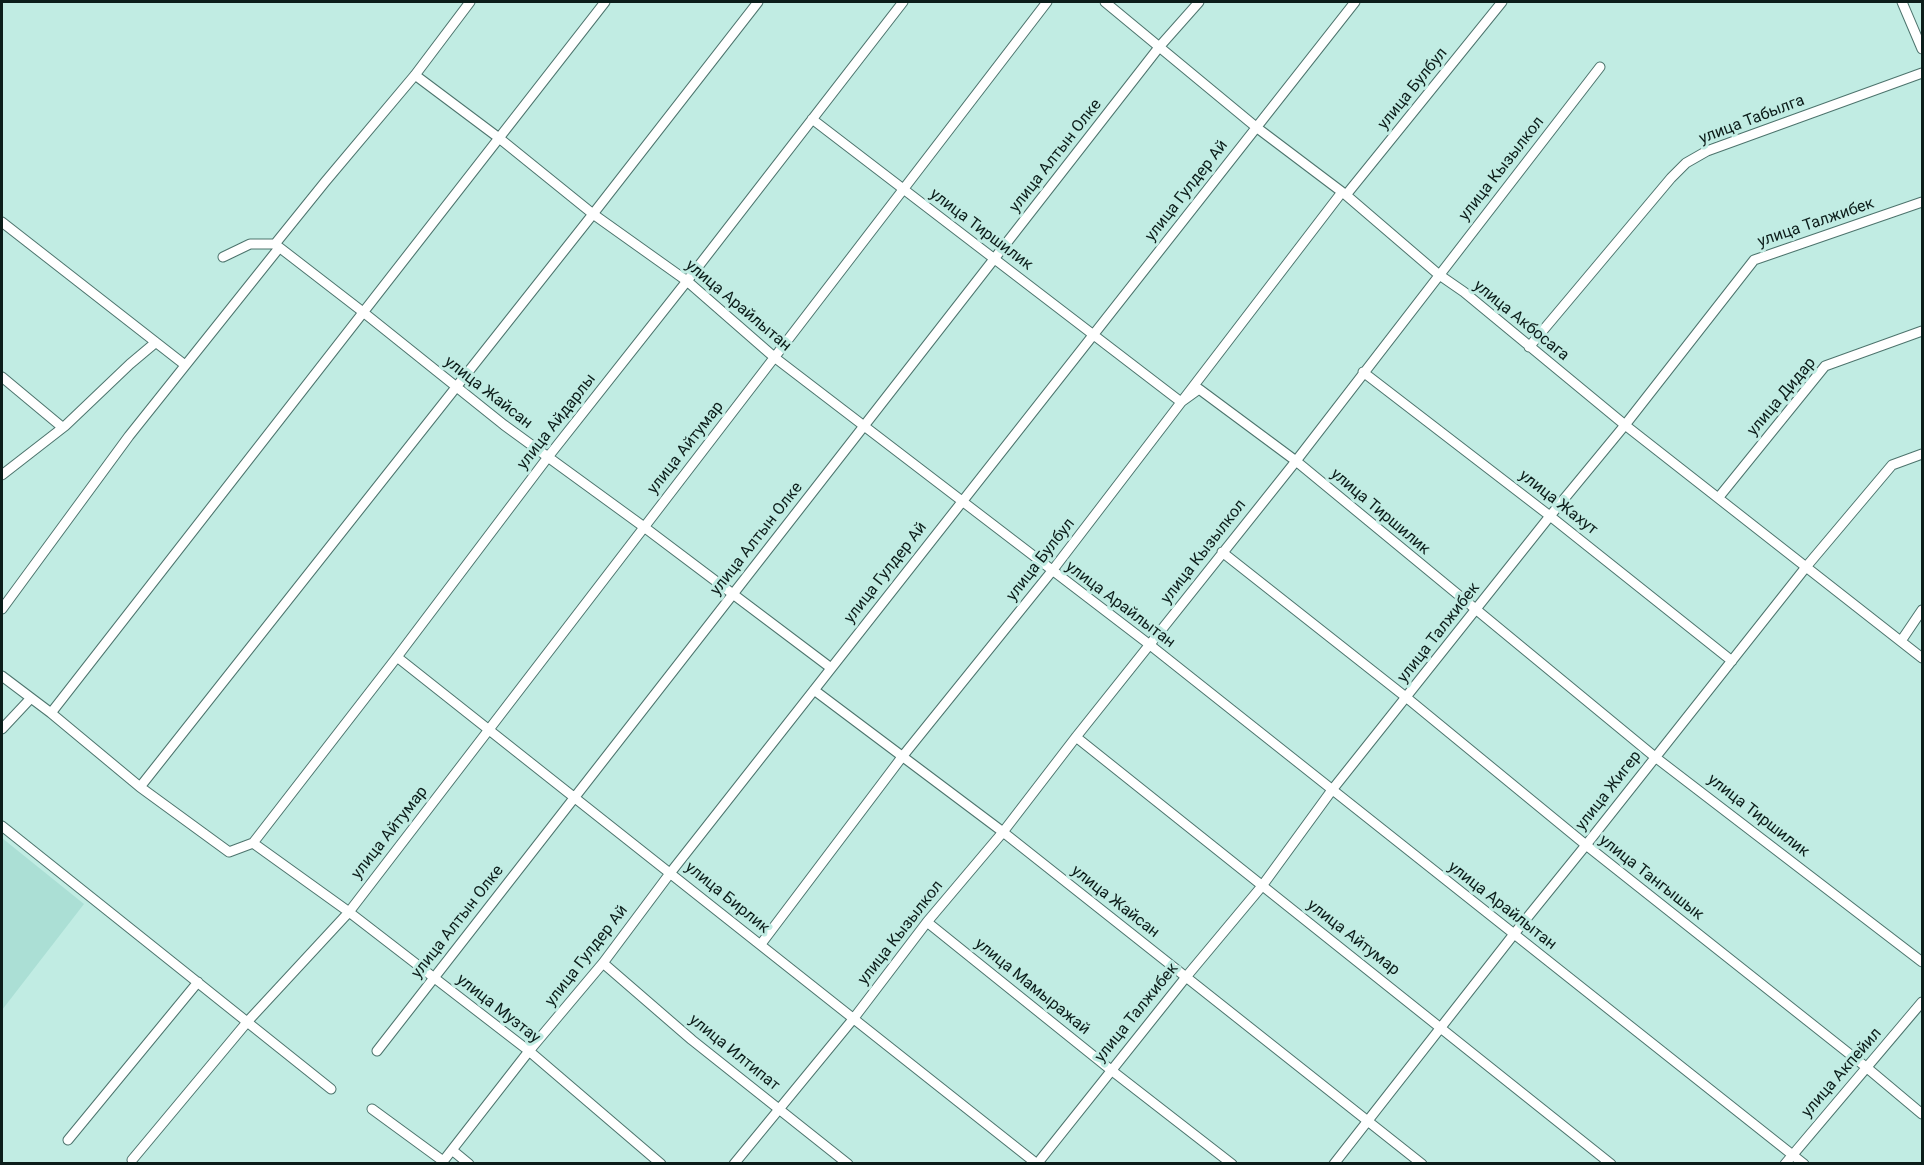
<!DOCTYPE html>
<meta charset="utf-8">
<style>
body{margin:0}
#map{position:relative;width:1924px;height:1165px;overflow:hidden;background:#c1ece3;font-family:Roboto,sans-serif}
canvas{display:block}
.frame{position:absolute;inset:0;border:3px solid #0c1d1a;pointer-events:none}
</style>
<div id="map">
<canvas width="1924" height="1165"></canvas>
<div class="frame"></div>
</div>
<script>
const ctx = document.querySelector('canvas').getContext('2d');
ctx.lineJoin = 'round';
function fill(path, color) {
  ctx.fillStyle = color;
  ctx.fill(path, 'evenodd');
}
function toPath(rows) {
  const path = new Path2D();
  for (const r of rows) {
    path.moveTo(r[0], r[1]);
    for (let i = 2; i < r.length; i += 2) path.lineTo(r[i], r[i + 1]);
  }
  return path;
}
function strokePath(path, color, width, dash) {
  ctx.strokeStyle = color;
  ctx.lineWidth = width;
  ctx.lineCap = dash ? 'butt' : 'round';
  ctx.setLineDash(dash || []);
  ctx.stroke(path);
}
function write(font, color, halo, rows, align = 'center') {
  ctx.font = font + ' Roboto,sans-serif';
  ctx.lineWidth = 6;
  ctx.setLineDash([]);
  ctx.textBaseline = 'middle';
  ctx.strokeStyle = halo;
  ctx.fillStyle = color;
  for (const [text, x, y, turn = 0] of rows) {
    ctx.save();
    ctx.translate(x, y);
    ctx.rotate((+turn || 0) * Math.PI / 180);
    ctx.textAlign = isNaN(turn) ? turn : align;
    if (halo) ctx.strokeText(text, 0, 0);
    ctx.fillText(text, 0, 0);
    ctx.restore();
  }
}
fill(toPath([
 [2,838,84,904,2,1010]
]), '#abdfd5');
const minor = toPath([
 [1105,2,1256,127,1346,195,1438,274,1464,292,1625,425,1922,658],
 [1902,2,1922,49],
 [415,75,499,138,593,214,687,281,774,357,1150,645,1804,1164],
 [812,119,1181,402,1199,389,1296,461,1655,757,1922,962],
 [1346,195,1502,2],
 [2,222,185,365],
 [275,244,363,312,504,425,644,527,831,668],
 [223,257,250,244,275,244,325,182,415,75,470,2],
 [1529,347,1671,178,1686,163,1707,151,1922,73],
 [1363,372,1550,516,1732,661],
 [2,377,62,427],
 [2,475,65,426,130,364,155,343],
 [1719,497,1825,366,1922,331],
 [1222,552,1407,698,1586,845,1866,1067,1922,1114],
 [2,609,129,436,279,248],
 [1901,641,1922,610],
 [397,657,1037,1164,1186,977,1262,886,1332,790,1550,516,1625,425,1754,260,1922,202],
 [2,676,51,713,140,787,229,852,253,843,397,657,548,457,687,281,903,2],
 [814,690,1003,832,1422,1164],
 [51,713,605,2],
 [2,729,31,698],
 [1076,737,1611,1164],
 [140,787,593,214,758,2],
 [2,826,331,1089],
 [253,843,349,912,529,1051,661,1164],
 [927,922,1111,1070,1232,1164],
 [761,944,902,757,1052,571,1342,192],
 [603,963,692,1040,848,1164],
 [377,1051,1160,46,1199,2],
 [372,1109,443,1161],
 [68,1140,198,982],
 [452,1150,469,1164],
 [132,1160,248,1021,349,912,1047,2],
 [441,1164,529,1051,603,963,671,872,1355,2],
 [734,1164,854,1018,927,922,1003,832,1076,737,1296,461,1600,67],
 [1334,1164,1514,934,1586,845,1806,567,1892,465,1922,454],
 [1785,1164,1922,1002]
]);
strokePath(minor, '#4d746d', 11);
strokePath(minor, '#fff', 9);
write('16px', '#0c1d1a', '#c1ece3', [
 ["улица Булбул",1413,89,-51],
 ["улица Табылга",1752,120,-21],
 ["улица Алтын Олке",1056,156,-52],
 ["улица Кызылкол",1502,169,-52],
 ["улица Гулдер Ай",1187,191,-52],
 ["улица Талжибек",1816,223,-19],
 ["улица Тиршилик",981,230,37],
 ["улица Арайлытан",738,306,40],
 ["улица Акбосага",1521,321,39],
 ["улица Жайсан",488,393,38],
 ["улица Дидар",1782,397,-50],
 ["улица Айдарлы",557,422,-52],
 ["улица Айтумар",686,448,-52],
 ["улица Жахут",1558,503,38],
 ["улица Тиршилик",1380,512,40],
 ["улица Алтын Олке",757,539,-52],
 ["улица Кызылкол",1204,552,-52],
 ["улица Булбул",1041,560,-52],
 ["улица Гулдер Ай",886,573,-52],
 ["улица Арайлытан",1120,605,37],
 ["улица Талжибек",1439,633,-52],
 ["улица Жигер",1609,791,-52],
 ["улица Тиршилик",1758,816,38],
 ["улица Айтумар",390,833,-52],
 ["улица Тангышык",1651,878,38],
 ["улица Бирлик",727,898,39],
 ["улица Жайсан",1115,902,38],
 ["улица Арайлытан",1502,906,38],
 ["улица Алтын Олке",458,922,-52],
 ["улица Кызылкол",901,933,-52],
 ["улица Айтумар",1353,938,38],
 ["улица Гулдер Ай",587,956,-52],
 ["улица Мамыражай",1032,987,39],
 ["улица Музтау",498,1009,38],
 ["улица Талжибек",1137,1013,-51],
 ["улица Илтипат",734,1053,39],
 ["улица Акпейил",1842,1073,-49]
]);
</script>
